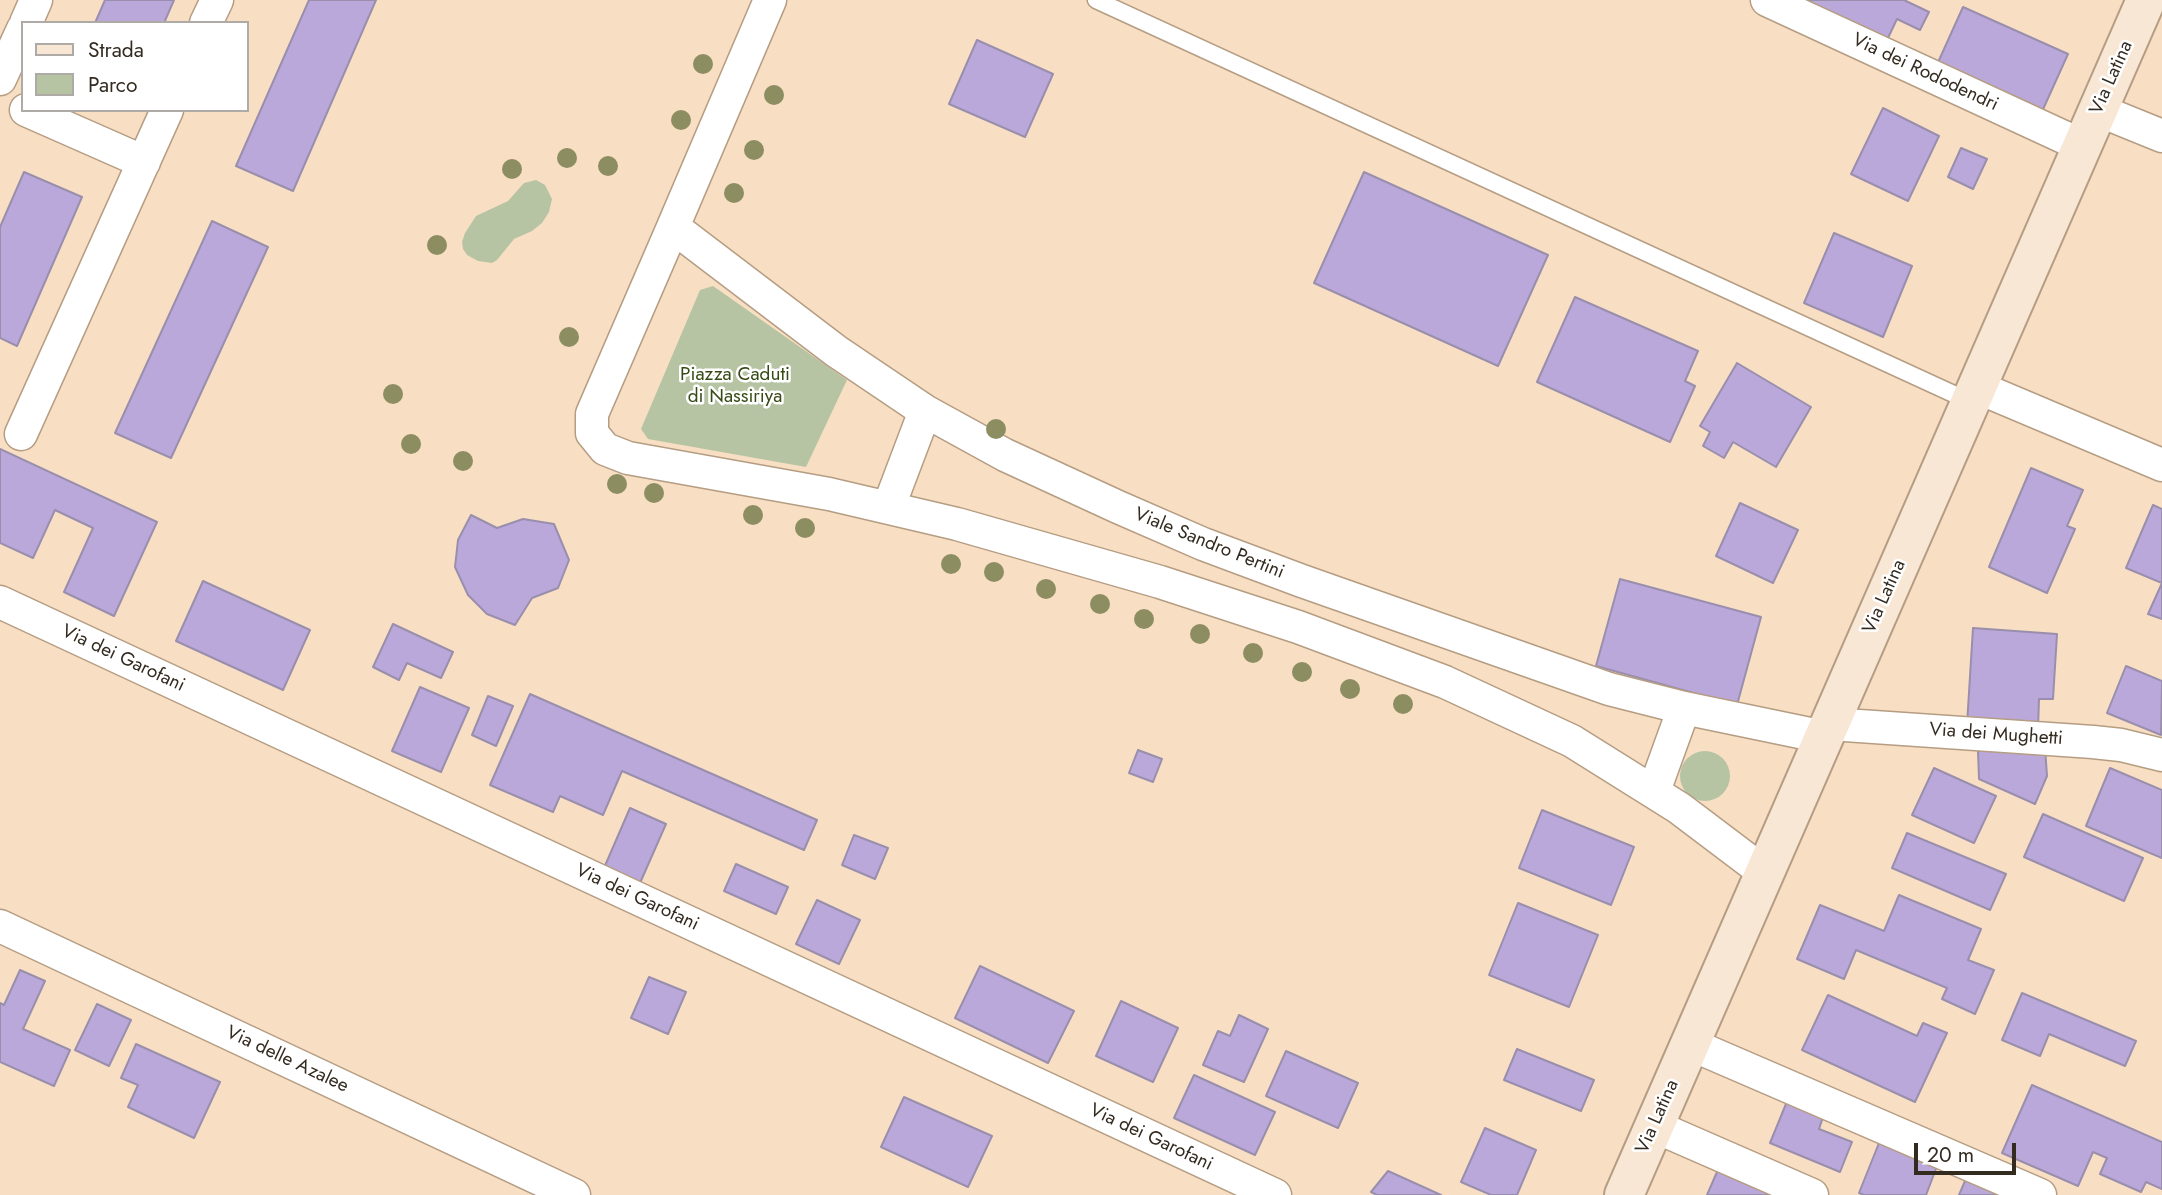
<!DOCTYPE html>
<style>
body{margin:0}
#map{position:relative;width:2162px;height:1195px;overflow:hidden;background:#f8dfc3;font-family:Jost,sans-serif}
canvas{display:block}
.legend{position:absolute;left:21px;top:21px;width:228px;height:91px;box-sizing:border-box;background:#fff;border:2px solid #aeaaa6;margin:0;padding:9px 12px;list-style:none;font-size:21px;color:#342b20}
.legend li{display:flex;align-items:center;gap:14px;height:35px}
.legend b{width:35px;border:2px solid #aeaaa6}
.scale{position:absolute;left:1914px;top:1143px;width:102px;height:32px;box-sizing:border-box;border:4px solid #342b20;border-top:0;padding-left:9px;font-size:21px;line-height:24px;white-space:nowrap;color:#342b20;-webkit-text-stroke:5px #fff;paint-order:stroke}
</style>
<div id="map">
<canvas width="2162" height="1195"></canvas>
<ul class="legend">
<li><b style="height:9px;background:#f9e7d6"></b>Strada</li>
<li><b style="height:19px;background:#b6c4a4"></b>Parco</li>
</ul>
<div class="scale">20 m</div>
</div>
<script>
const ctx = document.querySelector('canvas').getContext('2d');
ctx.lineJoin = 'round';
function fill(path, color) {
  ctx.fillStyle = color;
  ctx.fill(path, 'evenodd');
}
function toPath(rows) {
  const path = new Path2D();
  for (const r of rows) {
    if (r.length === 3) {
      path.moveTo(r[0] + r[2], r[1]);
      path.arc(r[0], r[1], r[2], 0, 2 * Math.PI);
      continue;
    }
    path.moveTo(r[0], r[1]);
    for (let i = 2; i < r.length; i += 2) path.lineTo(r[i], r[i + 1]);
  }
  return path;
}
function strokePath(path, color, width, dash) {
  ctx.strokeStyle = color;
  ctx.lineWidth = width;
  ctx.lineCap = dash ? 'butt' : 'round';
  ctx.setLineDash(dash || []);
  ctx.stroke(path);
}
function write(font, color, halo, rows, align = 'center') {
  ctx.font = font + ' Jost,sans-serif';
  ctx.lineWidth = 5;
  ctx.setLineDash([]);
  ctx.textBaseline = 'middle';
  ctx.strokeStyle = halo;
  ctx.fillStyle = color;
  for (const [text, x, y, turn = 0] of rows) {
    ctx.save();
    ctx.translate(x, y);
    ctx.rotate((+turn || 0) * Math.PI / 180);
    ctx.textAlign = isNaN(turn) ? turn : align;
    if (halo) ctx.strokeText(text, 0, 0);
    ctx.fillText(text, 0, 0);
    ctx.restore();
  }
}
fill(toPath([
 [536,180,545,185,552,199,549,212,542,223,532,231,514,239,497,260,492,263,478,261,467,255,463,249,462,242,465,233,476,216,508,201,524,183],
 [713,286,847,380,806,467,648,439,641,429,700,290],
 [1705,776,25]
]), '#b6c4a4');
const building = toPath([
 [105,0,174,0,164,23,95,23,105,0],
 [309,0,376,0,293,191,236,166,309,0],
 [1804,0,1904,0,1929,12,1920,30,1897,19,1887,40,1804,0],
 [1963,7,2068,54,2040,116,1935,69,1963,7],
 [977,40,1053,74,1025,137,949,104,977,40],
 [1883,108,1939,136,1908,201,1851,174,1883,108],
 [1961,148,1987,159,1973,189,1948,177,1961,148],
 [24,172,82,197,17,346,0,338,0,227,24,172],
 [1364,172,1548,255,1498,366,1314,283,1364,172],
 [212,221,268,247,171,458,115,433,212,221],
 [1834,233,1912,266,1883,337,1804,303,1834,233],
 [1575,297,1698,351,1685,381,1695,386,1670,442,1537,382,1575,297],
 [1737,363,1811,407,1776,467,1733,442,1724,458,1703,446,1710,432,1700,426,1737,363],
 [0,449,157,522,114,616,64,592,93,528,55,510,33,558,0,543,0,449],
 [2031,468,2083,490,2067,526,2075,529,2047,593,1989,567,2031,468],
 [1740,503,1798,530,1773,583,1716,556,1740,503],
 [2153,505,2162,509,2162,619,2148,614,2162,583,2126,568,2153,505],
 [471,515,497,528,523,519,554,524,569,560,558,588,532,598,515,625,487,614,468,595,455,567,458,540,471,515],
 [1620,579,1761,617,1737,705,1596,666,1620,579],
 [203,581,310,630,283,690,176,641,203,581],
 [393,624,453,652,441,678,407,663,399,680,373,667,393,624],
 [1973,628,2057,634,2053,699,2039,699,2038,729,1967,725,1973,628],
 [2126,666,2162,681,2161,735,2107,713,2126,666],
 [420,687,469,708,441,772,392,751,420,687],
 [530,694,817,820,804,850,622,771,603,815,560,796,553,812,490,785,530,694],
 [488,696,513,706,496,746,472,735,488,696],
 [2045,747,2047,776,2035,804,1979,779,1978,751,2045,747],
 [1138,750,1162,759,1153,782,1129,773,1138,750],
 [1934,768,1996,796,1974,843,1912,815,1934,768],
 [2110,768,2162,790,2162,858,2086,826,2110,768],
 [630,808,666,824,640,883,604,868,630,808],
 [1542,810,1634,847,1611,905,1519,868,1542,810],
 [2043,814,2143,858,2124,901,2024,857,2043,814],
 [1907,833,2006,874,1990,910,1892,868,1907,833],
 [854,835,888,848,875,879,842,865,854,835],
 [736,864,788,887,776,914,724,891,736,864],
 [1899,895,1981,929,1968,960,1994,970,1975,1014,1942,999,1947,988,1856,950,1844,979,1797,959,1820,905,1884,931,1899,895],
 [817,900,860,920,839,964,796,944,817,900],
 [1518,903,1598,935,1569,1007,1489,975,1518,903],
 [980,966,1074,1011,1048,1063,955,1018,980,966],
 [20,970,45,981,23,1029,70,1050,54,1086,0,1062,0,1003,4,1005,20,970],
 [649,977,686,992,668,1034,631,1018,649,977],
 [2022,993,2136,1041,2125,1066,2049,1034,2040,1056,2002,1040,2022,993],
 [1828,995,1917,1036,1923,1023,1947,1033,1915,1102,1802,1050,1828,995],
 [1121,1001,1178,1028,1153,1082,1096,1056,1121,1001],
 [97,1004,131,1020,109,1066,75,1050,97,1004],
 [1239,1015,1268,1029,1244,1082,1203,1065,1218,1031,1230,1036,1239,1015],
 [136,1044,220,1082,194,1138,128,1107,138,1085,121,1078,136,1044],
 [1517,1049,1594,1080,1581,1111,1504,1080,1517,1049],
 [1286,1051,1358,1083,1338,1128,1266,1096,1286,1051],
 [1194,1075,1275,1112,1255,1155,1174,1118,1194,1075],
 [2032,1085,2162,1142,2162,1189,2146,1182,2141,1192,2100,1174,2107,1158,2093,1152,2078,1186,2002,1153,2032,1085],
 [904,1097,992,1136,968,1187,881,1147,904,1097],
 [1788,1099,1824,1114,1819,1129,1852,1142,1840,1172,1770,1143,1788,1099],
 [1485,1128,1536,1150,1517,1195,1491,1195,1461,1182,1485,1128],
 [1881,1138,1939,1161,1926,1195,1864,1195,1859,1193,1881,1138],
 [1720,1165,1792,1195,1707,1195,1720,1165],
 [1388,1171,1441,1195,1377,1195,1371,1192,1388,1171],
 [1968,1174,2015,1195,1959,1195,1968,1174]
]);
fill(building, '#bba8da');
strokePath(building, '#9a8ead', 2);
const lane = toPath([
 [1096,0,1971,402]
]);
const street = toPath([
 [1767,0,2083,146],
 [26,23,36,0],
 [206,23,217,0],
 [0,79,23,29],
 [26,110,144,162],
 [2098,110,2162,136],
 [673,227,770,0],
 [1977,387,2162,465],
 [925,411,1005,455,1118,507,1203,544,1302,581,1609,689,1684,708,1824,737],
 [21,434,167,110],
 [889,506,925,411,836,351,673,227,592,414,592,433,605,449,628,458,829,494,957,524,1160,582,1298,627,1445,682,1572,741,1679,808,1765,873],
 [0,602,1275,1195],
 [1830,724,2093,742,2121,745,2162,755],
 [1654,791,1684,708],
 [0,926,574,1195],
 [1690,1044,2040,1195],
 [1654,1126,1812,1195]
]);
const secondary = toPath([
 [1624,1195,2146,0]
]);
strokePath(lane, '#b59d83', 19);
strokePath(street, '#b59d83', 35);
strokePath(secondary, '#b59d83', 42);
strokePath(lane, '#fff', 16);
strokePath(street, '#fff', 32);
strokePath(secondary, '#f9e7d6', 38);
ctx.fillStyle = '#8d8d62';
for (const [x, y] of [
 [703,64],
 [774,95],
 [681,120],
 [754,150],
 [567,158],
 [608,166],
 [512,169],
 [734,193],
 [437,245],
 [569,337],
 [393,394],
 [996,429],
 [411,444],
 [463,461],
 [617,484],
 [654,493],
 [753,515],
 [805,528],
 [951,564],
 [994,572],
 [1046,589],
 [1100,604],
 [1144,619],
 [1200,634],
 [1253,653],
 [1302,672],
 [1350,689],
 [1403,704]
]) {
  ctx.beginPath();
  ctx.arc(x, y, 10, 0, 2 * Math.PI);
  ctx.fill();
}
write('19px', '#342b20', '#fff', [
 ["Via dei Rododendri",1925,73,25],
 ["Via Latina",2112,78,-66],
 ["Viale Sandro Pertini",1209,544,22],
 ["Via Latina",1885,597,-66],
 ["Via dei Garofani",123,659,25],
 ["Via dei Mughetti",1996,735,4],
 ["Via dei Garofani",637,898,25],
 ["Via delle Azalee",287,1060,25],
 ["Via Latina",1658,1117,-66],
 ["Via dei Garofani",1151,1138,25]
]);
write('19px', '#364a13', '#fff', [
 ["Piazza Caduti",735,375],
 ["di Nassiriya",735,397]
]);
</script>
